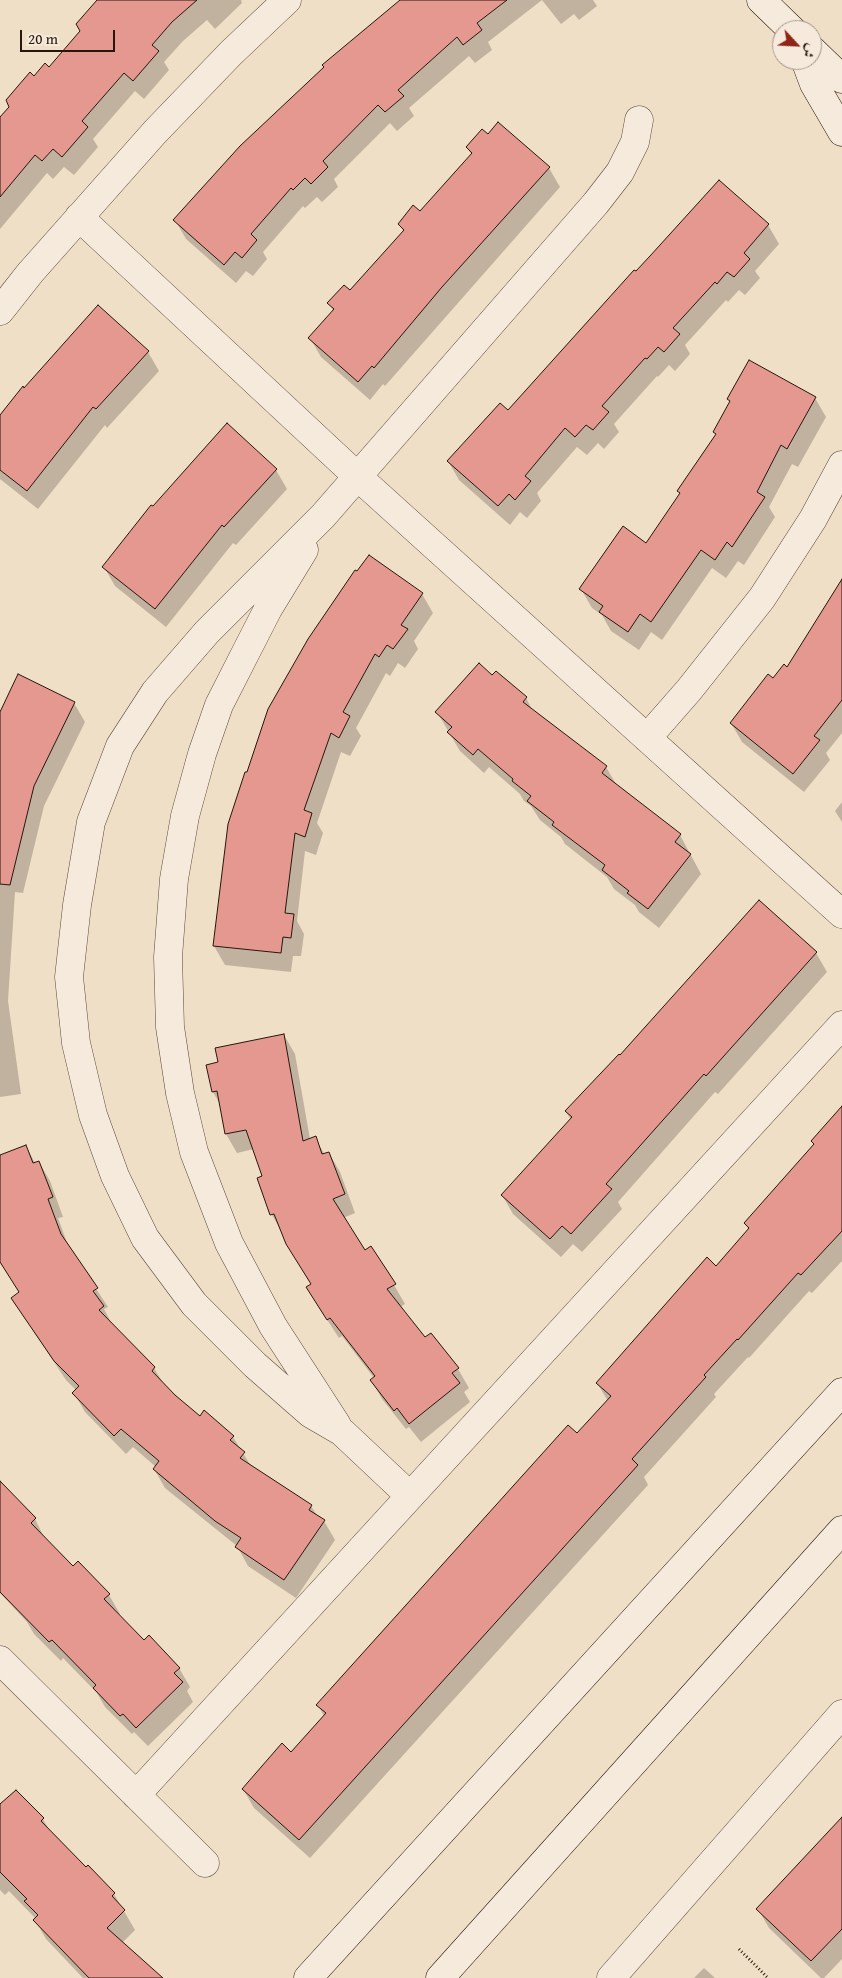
<!DOCTYPE html>
<meta charset="utf-8">
<style>
body{margin:0}
#map{position:relative;width:842px;height:1978px;overflow:hidden;background:#f0dfc7;font-family:"Gentium Book Plus",Amiri,serif}
canvas{display:block}
.north{position:absolute;left:772px;top:20px;width:50px;height:50px;box-sizing:border-box;background:#f5eadb;border:1px solid #a39588;border-radius:50%;rotate:115deg;font-size:14px;font-weight:700;line-height:20px;text-align:center;color:#27160b}
.north::after{content:'';display:block;margin:auto;width:18px;height:22px;background:#8f2418;clip-path:polygon(50% 0,100% 100%,50% 72%,0 100%)}
.scale{position:absolute;left:20px;top:30px;width:95px;height:22px;box-sizing:border-box;border:2px solid #27160b;border-top:0;padding-left:6px;font-size:15px;line-height:18px;white-space:nowrap;color:#27160b;-webkit-text-stroke:4px #f5eadb;paint-order:stroke}
</style>
<div id="map">
<canvas width="842" height="1978"></canvas>
<div class="north">ش</div>
<div class="scale">20 m</div>
</div>
<script>
const ctx = document.querySelector('canvas').getContext('2d');
ctx.lineJoin = 'round';
function fill(path, color) {
  ctx.fillStyle = color;
  ctx.fill(path, 'evenodd');
}
function toPath(rows) {
  const path = new Path2D();
  for (const r of rows) {
    path.moveTo(r[0], r[1]);
    for (let i = 2; i < r.length; i += 2) path.lineTo(r[i], r[i + 1]);
  }
  return path;
}
function strokePath(path, color, width, dash) {
  ctx.strokeStyle = color;
  ctx.lineWidth = width;
  ctx.lineCap = dash ? 'butt' : 'round';
  ctx.setLineDash(dash || []);
  ctx.stroke(path);
}
fill(toPath([
 [98,0,241,0,242,3,215,29,207,20,183,41,164,62,169,70,144,99,135,91,93,139,98,147,74,175,64,167,53,179,47,173,0,229,0,119,34,78,49,68,81,31],
 [402,0,593,0,597,6,579,20,574,14,561,24,542,0,488,42,492,50,475,63,469,56,409,108,414,116,397,131,390,123,334,179,338,187,322,202,317,197,305,208,303,206,263,252,267,259,253,276,246,271,236,283,186,239,175,220],
 [467,148,549,168,560,187,385,386,383,384,370,400,321,357,310,338,334,312,329,303,350,292,404,232,399,224,420,213,472,155],
 [768,225,779,244,755,271,760,278,745,295,739,290,728,302,726,300,685,345,690,354,675,371,669,365,658,377,657,376,614,424,619,432,604,449,598,443,587,455,577,447,537,493,541,501,527,518,520,512,510,525,459,480,448,461,508,411,636,273],
 [148,352,159,371,107,428,105,425,38,509,0,479,0,417,24,390],
 [815,398,826,417,798,467,792,464,769,507,775,517,744,565,738,561,726,578,712,568,662,640,651,632,639,650,611,631,602,615,592,608,581,589,647,545,681,494,679,491,717,436,715,432,731,402,729,399],
 [276,470,287,489,236,545,233,543,166,627,115,586,104,567],
 [842,593,842,733,826,753,830,760,804,792,742,742,731,723,773,680,788,669],
 [422,594,433,613,414,641,418,649,405,668,398,663,390,676,386,673,356,728,361,736,350,756,341,752,317,823,323,833,316,855,305,851,297,921,304,934,301,956,293,956,291,972,225,965,214,946,229,824],
 [493,677,526,698,533,711,606,767,617,786,680,835,701,874,659,928,639,912,635,905,614,889,607,877,565,844,561,837,540,820,531,806,524,801,520,794,489,767,484,773,460,751,437,712],
 [74,703,85,722,44,806,23,893,15,892,8,1001,21,1094,0,1097,0,715],
 [842,802,842,822,835,811],
 [816,953,827,972,718,1094,715,1092,618,1202,622,1209,582,1252,573,1244,561,1257,513,1214,502,1195,571,1120,566,1112],
 [284,1035,295,1054,310,1139,315,1138,325,1155,329,1153,340,1172,355,1213,343,1218,364,1252,394,1285,405,1304,400,1307,425,1339,458,1369,469,1388,464,1392,470,1402,421,1442,409,1427,406,1429,382,1399,371,1380,374,1378,342,1336,339,1338,318,1306,312,1285,272,1215,264,1177,254,1149,237,1153,226,1134,221,1106,213,1092,219,1063],
 [842,1108,842,1261,812,1293,809,1291,749,1358,748,1357,714,1394,716,1397,644,1477,648,1485,310,1858,254,1808,243,1789,291,1753,324,1716,318,1705,608,1401,597,1383,716,1267,749,1230,745,1223,815,1145,812,1141],
 [26,1146,35,1163,39,1162,50,1181,63,1217,58,1218,69,1248,108,1307,104,1309,113,1326,154,1368,165,1386,200,1417,233,1437,251,1466,311,1506,318,1517,324,1521,335,1540,296,1598,248,1566,237,1546,165,1488,154,1469,156,1467,133,1447,126,1454,85,1412,74,1393,77,1391,66,1380,24,1317,13,1298,20,1293,0,1262,0,1156],
 [5,1488,35,1519,45,1539,73,1568,109,1595,120,1614,118,1615,144,1642,179,1668,190,1687,187,1691,193,1702,148,1746,134,1732,132,1734,105,1707,97,1693,63,1658,61,1661,34,1634,27,1622,0,1593,0,1493],
 [0,1806,43,1819,51,1833,86,1869,88,1867,114,1894,135,1930,122,1943,161,1978,83,1978,46,1939,35,1920,36,1919,9,1891,5,1895,0,1890],
 [842,1819,842,1959,824,1978,821,1978,769,1928,758,1909],
 [704,1968,715,1978,694,1978]
]), '#0003');
const building = toPath([
 [97,0,197,0,172,22,152,45,159,51,133,81,124,73,82,121,88,127,62,157,53,149,42,161,35,155,0,197,0,117,9,107,6,100,30,72,34,76,45,63,49,67,80,31,76,24,97,0],
 [400,0,507,0,477,23,482,30,463,45,457,37,398,90,404,96,385,112,378,105,323,161,328,167,311,184,305,178,293,190,291,188,251,234,257,240,242,258,235,252,224,265,173,220,240,146,324,67,322,65,400,0],
 [498,122,550,167,442,287,374,368,372,366,358,382,308,338,334,309,327,303,344,285,350,290,404,230,398,224,413,205,420,211,472,153,466,147,482,129,488,134,498,122],
 [719,180,769,224,744,253,750,259,734,277,727,272,717,284,715,282,673,328,680,334,664,352,658,347,647,359,645,358,602,406,609,412,593,430,586,425,575,437,565,428,525,476,531,481,515,500,509,494,498,506,447,461,500,403,508,410,634,270,636,271,650,256,719,180],
 [98,305,149,351,96,409,93,407,27,491,0,470,0,415,23,386,24,388,98,305],
 [749,360,816,397,787,449,781,445,757,492,765,497,732,547,727,542,715,560,701,550,651,622,640,614,628,632,599,612,603,606,579,589,623,526,646,543,680,493,677,491,716,434,713,432,730,401,727,399,749,360],
 [227,423,277,469,224,527,222,525,155,609,102,567,151,505,153,506,227,423],
 [369,555,423,593,401,625,408,629,393,649,387,645,379,657,375,654,343,712,350,716,339,738,331,733,304,810,312,813,305,837,295,833,285,913,294,914,291,938,283,937,281,953,213,946,228,824,245,772,247,772,268,709,308,639,355,570,357,571,369,555],
 [842,579,842,700,814,736,820,740,793,774,730,723,768,674,773,678,784,664,787,667,842,579],
 [479,663,492,675,496,671,527,697,523,702,607,766,602,773,681,834,675,842,691,854,648,909,627,893,629,891,602,870,605,865,552,825,554,822,527,801,531,796,512,781,513,779,478,749,473,755,447,732,452,727,435,712,479,663],
 [18,674,75,702,34,786,10,885,0,884,0,712,18,674],
 [759,900,817,952,706,1076,704,1074,606,1184,612,1189,571,1234,562,1226,550,1239,501,1195,572,1117,565,1111,619,1054,620,1055,759,900],
 [284,1034,303,1141,316,1136,322,1154,329,1152,345,1194,333,1199,365,1250,371,1246,396,1284,387,1289,425,1337,431,1333,459,1368,452,1373,460,1383,409,1424,397,1408,394,1411,370,1380,375,1376,330,1318,327,1320,306,1287,311,1284,286,1244,274,1214,270,1215,257,1178,262,1176,246,1130,225,1134,217,1091,212,1092,206,1065,218,1062,215,1048,284,1034],
 [842,1106,842,1231,801,1275,798,1273,738,1340,737,1339,704,1375,706,1377,632,1459,638,1465,299,1840,242,1789,282,1743,291,1752,326,1713,316,1705,568,1425,577,1433,611,1396,596,1383,707,1257,716,1266,749,1228,744,1223,814,1144,811,1141,842,1106],
 [26,1145,33,1163,39,1161,53,1197,48,1199,61,1234,98,1288,93,1291,104,1306,99,1310,155,1367,152,1371,175,1395,200,1416,204,1410,234,1436,230,1440,245,1452,240,1458,312,1505,309,1510,325,1520,284,1580,235,1547,241,1538,215,1521,153,1469,159,1461,121,1429,114,1436,72,1393,79,1386,54,1361,11,1298,19,1292,0,1262,0,1155,26,1145],
 [0,1481,36,1518,31,1523,73,1566,78,1561,110,1594,104,1599,144,1640,149,1635,180,1668,174,1673,183,1682,136,1728,123,1714,120,1716,93,1688,96,1685,52,1640,49,1642,0,1592,0,1481],
 [16,1790,44,1818,41,1821,86,1867,88,1865,115,1893,112,1896,125,1910,107,1928,163,1978,89,1978,33,1920,38,1915,24,1901,27,1899,0,1872,0,1804,16,1790],
 [842,1817,842,1929,811,1961,756,1909,842,1817]
]);
fill(building, '#e4988f');
strokePath(building, '#27160b', 1);
const street = toPath([
 [79,217,357,476,842,914],
 [0,311,30,273,155,132,231,53,287,0],
 [304,550,268,609,247,650,219,705,202,754,185,816,174,879,168,957,170,1027,180,1093,194,1152,229,1243,273,1326,337,1425],
 [647,738,689,690,762,598,813,519,842,465],
 [410,1496,342,1432,311,1414,255,1365,194,1304,145,1238,115,1176,93,1115,76,1043,69,977,77,905,91,822,120,746,155,692,207,632,323,516,596,203,620,172,635,142,639,120],
 [0,1660,205,1863],
 [136,1795,842,1025],
 [611,1978,842,1714]
]);
const secondary = toPath([
 [761,0,792,30],
 [812,50,842,79],
 [805,60,814,84,842,132],
 [308,1978,842,1392],
 [440,1978,842,1530]
]);
strokePath(street, '#59483a', 29);
strokePath(secondary, '#27160b', 29);
strokePath(toPath([
 [739,1949,768,1978]
]), '#27160b', 3, [1, 2.5]);
strokePath(street, '#f5eadb', 28);
strokePath(secondary, '#f5eadb', 28);
</script>
